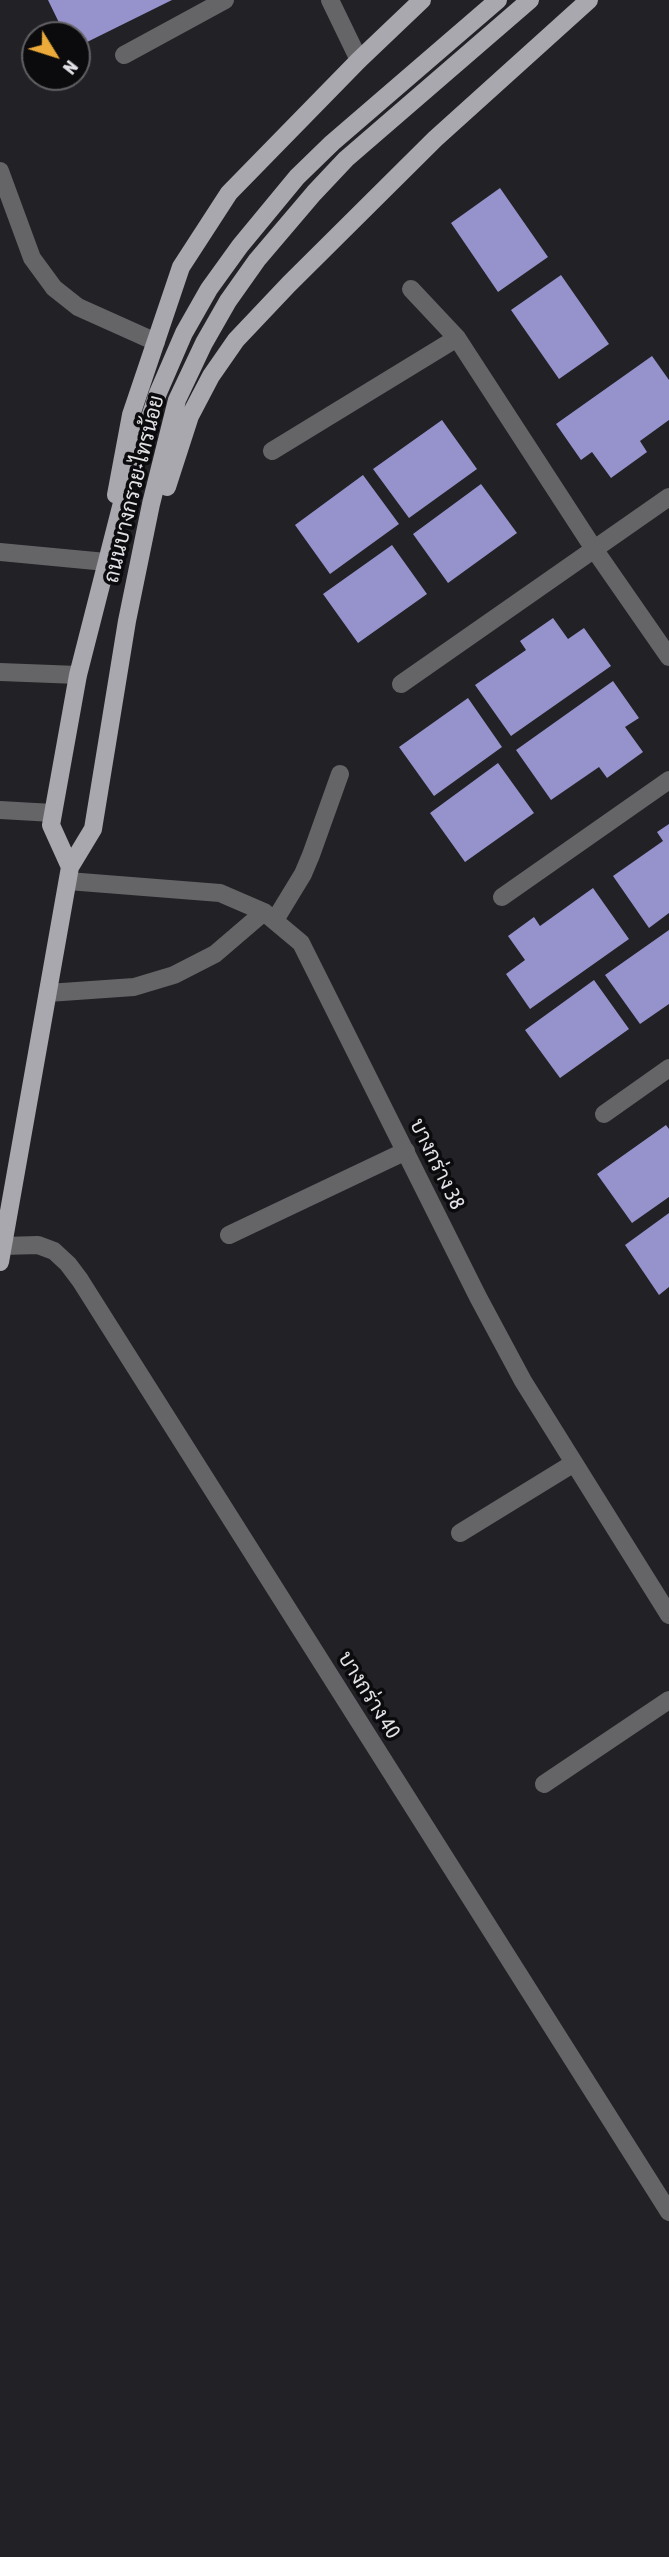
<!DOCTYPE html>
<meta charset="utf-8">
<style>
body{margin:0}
#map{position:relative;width:669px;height:2557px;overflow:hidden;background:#212126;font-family:"Asap Condensed",sans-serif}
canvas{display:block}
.north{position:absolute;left:21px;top:21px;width:70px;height:70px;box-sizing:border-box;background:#0b0b0d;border:2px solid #616164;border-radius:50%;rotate:128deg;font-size:19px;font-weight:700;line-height:28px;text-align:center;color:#e2e2e6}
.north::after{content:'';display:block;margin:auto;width:24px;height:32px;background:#ebaa39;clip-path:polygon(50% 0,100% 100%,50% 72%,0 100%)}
</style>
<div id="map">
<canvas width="669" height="2557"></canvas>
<div class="north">N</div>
</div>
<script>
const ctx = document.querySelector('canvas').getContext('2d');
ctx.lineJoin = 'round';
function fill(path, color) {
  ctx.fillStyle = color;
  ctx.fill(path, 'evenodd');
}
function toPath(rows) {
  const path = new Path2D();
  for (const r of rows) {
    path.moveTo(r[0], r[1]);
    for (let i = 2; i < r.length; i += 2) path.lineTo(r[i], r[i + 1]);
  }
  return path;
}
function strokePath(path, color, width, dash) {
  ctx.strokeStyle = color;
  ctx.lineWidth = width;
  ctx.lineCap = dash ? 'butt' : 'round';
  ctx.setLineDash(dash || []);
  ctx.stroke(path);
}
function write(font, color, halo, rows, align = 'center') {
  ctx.font = font + ' "Asap Condensed",Sarabun,sans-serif';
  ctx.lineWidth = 7;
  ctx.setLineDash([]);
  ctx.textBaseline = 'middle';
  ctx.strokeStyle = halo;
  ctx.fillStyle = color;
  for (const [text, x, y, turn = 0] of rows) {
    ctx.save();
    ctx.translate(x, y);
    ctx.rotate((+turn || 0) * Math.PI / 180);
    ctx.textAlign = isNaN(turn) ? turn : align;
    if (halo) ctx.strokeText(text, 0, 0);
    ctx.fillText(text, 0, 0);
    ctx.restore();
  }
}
fill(toPath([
 [48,0,172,0,77,47,77,35,65,35],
 [500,188,548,257,498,292,451,223],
 [561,275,609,344,559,379,511,310],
 [652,356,669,380,669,420,640,441,647,452,611,478,592,452,581,460,556,424],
 [442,420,477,469,409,518,373,469],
 [363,475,399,524,330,574,295,525],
 [481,484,517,533,448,583,413,534],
 [392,545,427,594,358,643,323,594],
 [553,618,568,639,584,628,611,666,511,736,475,685,526,650,520,641],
 [613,681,639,718,625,727,643,752,607,778,599,767,551,800,516,750],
 [468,698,502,747,434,796,399,747],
 [498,763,534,813,465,862,430,813],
 [669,824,669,913,649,928,613,876,663,841,657,832],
 [593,888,629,939,530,1009,506,974,525,960,508,936,534,917,540,926],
 [669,930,669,1004,640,1024,605,975],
 [594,980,629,1029,560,1078,525,1030],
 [666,1125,669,1129,669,1197,632,1223,597,1174],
 [669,1213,669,1287,659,1295,625,1245]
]), '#9692cc');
strokePath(toPath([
 [330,0,359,60],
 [124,55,225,0],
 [0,171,32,258,54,288,78,307,156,342],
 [411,289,457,338,594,549,669,657],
 [272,451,457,338],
 [0,552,106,562],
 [0,672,78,675],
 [401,684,669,497],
 [0,810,53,813],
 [68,881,220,893,264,912,301,943,478,1297,523,1381,669,1615],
 [502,897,669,780],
 [275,920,303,874,311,855,340,774],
 [48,993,134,987,174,975,215,954,264,912],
 [604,1114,669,1068],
 [229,1235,406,1151],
 [3,1246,38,1245,54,1251,68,1264,80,1280,669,2212],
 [460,1533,574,1463],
 [544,1784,669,1700]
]), '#656567', 18);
strokePath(toPath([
 [167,487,190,416,211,376,236,340,289,284,435,139,589,0],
 [116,495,131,415,181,267,229,193,359,60,422,0],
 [70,867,51,825,78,675,124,495,158,393,184,333,209,289,240,246,297,177,332,143,498,0],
 [0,1262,70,867,93,829,127,621,151,504,177,400,204,343,228,301,257,260,314,193,346,159,530,0]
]), '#a8a8ae', 18);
write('21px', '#e2e2e6', '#0b0b0d', [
 ["ถนนบางกรวย-ไทรน้อย",134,489,-76],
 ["บางกร่าง 38",437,1164,64],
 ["บางกร่าง 40",369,1695,58]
]);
</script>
